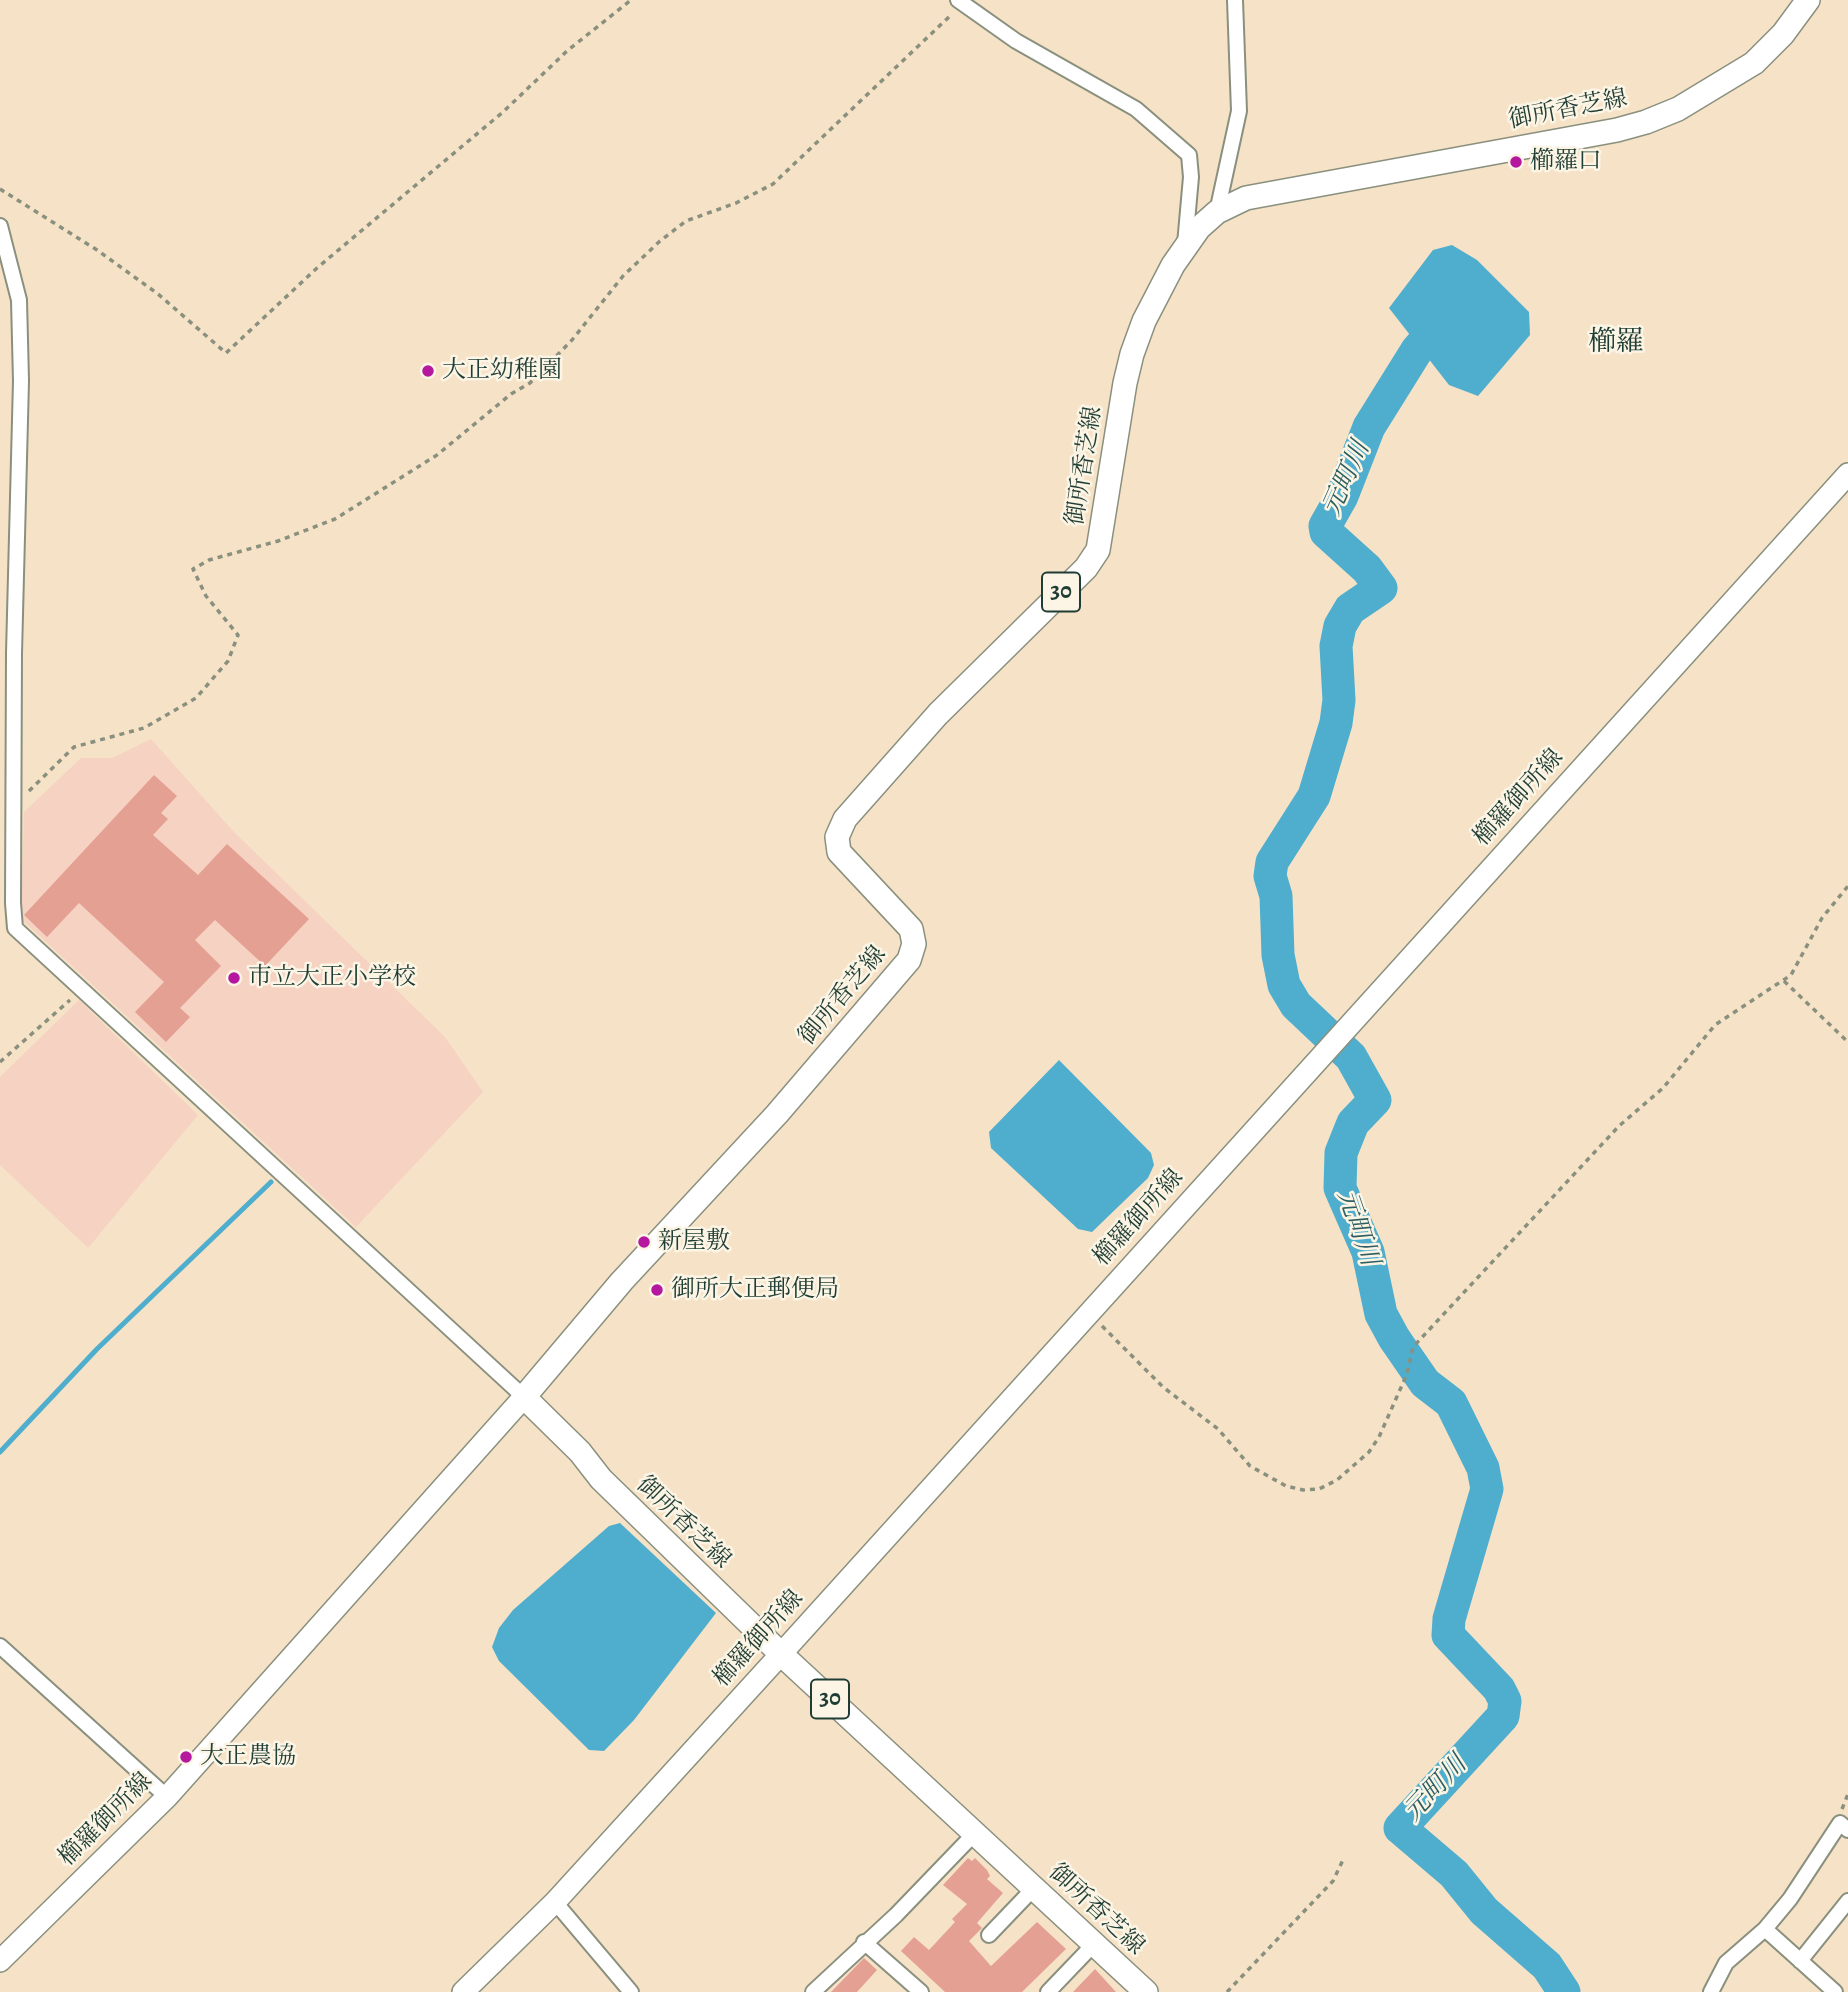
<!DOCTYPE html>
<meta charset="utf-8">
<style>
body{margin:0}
canvas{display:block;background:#f6e2c7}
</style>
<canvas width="1848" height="1992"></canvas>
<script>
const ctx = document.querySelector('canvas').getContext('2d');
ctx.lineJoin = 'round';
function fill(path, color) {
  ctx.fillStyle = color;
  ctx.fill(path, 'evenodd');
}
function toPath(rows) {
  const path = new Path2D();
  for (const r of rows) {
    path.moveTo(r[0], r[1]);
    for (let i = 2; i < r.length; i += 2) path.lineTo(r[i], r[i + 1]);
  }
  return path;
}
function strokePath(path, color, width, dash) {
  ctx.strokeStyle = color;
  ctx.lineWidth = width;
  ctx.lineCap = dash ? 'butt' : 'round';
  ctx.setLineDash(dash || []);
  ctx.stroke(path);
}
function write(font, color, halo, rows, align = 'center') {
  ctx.font = font + ' Alegreya,"Noto Serif JP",serif';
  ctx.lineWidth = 5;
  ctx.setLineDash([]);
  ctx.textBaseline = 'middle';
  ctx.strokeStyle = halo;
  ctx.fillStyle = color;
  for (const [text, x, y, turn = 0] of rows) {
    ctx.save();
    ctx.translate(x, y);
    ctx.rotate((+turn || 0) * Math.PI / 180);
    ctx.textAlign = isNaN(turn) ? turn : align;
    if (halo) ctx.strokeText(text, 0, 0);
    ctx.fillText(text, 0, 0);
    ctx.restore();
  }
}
fill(toPath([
 [151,739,233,831,445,1037,483,1092,356,1227,21,919,24,812,81,758,112,758],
 [79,1000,198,1115,88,1248,0,1165,0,1077]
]), '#f6d2c3');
fill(toPath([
 [1452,245,1477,260,1529,312,1530,335,1478,396,1449,385,1389,308,1433,250],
 [1059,1060,1151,1153,1154,1165,1148,1178,1092,1232,1078,1229,991,1148,989,1132],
 [620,1523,716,1613,634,1720,604,1751,589,1750,499,1661,492,1647,499,1628,513,1610,609,1526]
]), '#4faecd');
strokePath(toPath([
 [0,1452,97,1349,271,1182]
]), '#4faecd', 5);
strokePath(toPath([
 [1449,313,1417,350,1369,427,1342,496,1325,526,1326,532,1367,569,1381,588,1350,609,1340,626,1336,646,1339,700,1336,723,1314,796,1272,862,1270,876,1276,896,1278,955,1284,985,1296,1005,1351,1057,1375,1100,1353,1123,1341,1153,1340,1188,1368,1252,1381,1314,1394,1338,1425,1383,1451,1403,1483,1468,1487,1489,1449,1619,1448,1635,1499,1689,1505,1701,1503,1716,1400,1828,1454,1874,1484,1911,1547,1966,1564,1992]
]), '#4faecd', 33);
fill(toPath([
 [154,775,177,796,161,813,168,819,153,835,198,875,227,844,309,919,265,966,215,920,195,940,221,966,180,1008,190,1017,166,1042,135,1012,164,982,79,903,47,937,24,915],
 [968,1858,972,1861,975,1858,987,1870,990,1876,987,1879,1003,1893,977,1923,982,1928,969,1941,991,1966,1037,1922,1066,1949,1022,1992,945,1992,901,1951,914,1937,929,1950,955,1922,952,1919,967,1904,943,1885],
 [864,1958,877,1970,857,1992,831,1992],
 [1095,1969,1116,1992,1073,1992]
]), '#e5a094');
const minor = toPath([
 [958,0,1016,41,1136,109,1189,155,1191,177,1185,244],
 [1217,212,1239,111,1235,0],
 [0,226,19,300,21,381,14,653,13,903,15,928,524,1397],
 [0,1646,167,1797],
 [555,1902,631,1992],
 [1765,1929,1835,1992],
 [989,1935,1034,1888],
 [864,1942,921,1992],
 [1800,1961,1848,1901],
 [813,1992,896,1915,975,1833],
 [1048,1992,1094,1944],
 [1711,1992,1726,1963,1765,1929,1790,1899,1840,1823,1848,1830]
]);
const secondary = toPath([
 [0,1961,167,1797,524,1397],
 [463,1992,555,1902,781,1654,1848,474]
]);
const primary = toPath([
 [1146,1992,781,1654,601,1479,580,1452,524,1397,622,1281,777,1114,909,960,914,944,911,929,839,852,837,837,845,819,938,714,1086,568,1098,550,1125,383,1132,354,1144,321,1173,265,1199,228,1217,212,1246,198,1617,130,1646,122,1678,109,1754,63,1783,34,1808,0]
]);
strokePath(minor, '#8a907e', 18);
strokePath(secondary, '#8a907e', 24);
strokePath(primary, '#8a907e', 26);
strokePath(toPath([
 [0,189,97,250,158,294,226,353,317,268,503,112,567,51,631,0],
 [29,791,74,747,144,728,196,698,228,661,238,635,206,596,193,569,209,560,278,541,335,519,437,455,511,394,530,383,572,340,623,276,660,241,686,221,736,203,773,184,951,15],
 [1784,981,1848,1042],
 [0,1062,70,1000],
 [1102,1326,1163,1387,1218,1429,1250,1466,1286,1486,1303,1490,1319,1489,1337,1480,1369,1452,1379,1437,1407,1374,1413,1347,1619,1126,1663,1088,1715,1025,1791,975,1822,918,1848,886],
 [1842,1809,1848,1794],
 [1227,1992,1333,1881,1343,1860]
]), '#8a907e', 3.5, [5, 5]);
strokePath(minor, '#fff', 14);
strokePath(secondary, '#fff', 21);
strokePath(primary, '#fff', 23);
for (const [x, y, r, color] of [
 [1516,162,7,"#b5179e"],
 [428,371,7,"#b5179e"],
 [234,978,7,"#b5179e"],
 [644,1242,7,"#b5179e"],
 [657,1290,7,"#b5179e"],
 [186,1757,7,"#b5179e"]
]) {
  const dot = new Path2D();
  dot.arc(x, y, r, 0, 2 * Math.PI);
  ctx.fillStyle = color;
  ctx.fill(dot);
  strokePath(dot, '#fcf5e5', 2.5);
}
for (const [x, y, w] of [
 [1061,592,38],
 [830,1699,38]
]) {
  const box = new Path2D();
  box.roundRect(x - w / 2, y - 19.5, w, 39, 5);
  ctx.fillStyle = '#fcf5e5';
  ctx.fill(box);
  strokePath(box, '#1f3d34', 2);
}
write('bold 23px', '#1f3d34', null, [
 ["30",1061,592],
 ["30",830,1699]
]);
write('24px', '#1f3d34', '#fcf5e5', [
 ["御所香芝線",1568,110,-11],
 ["御所香芝線",1085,466,-81],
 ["櫛羅御所線",1519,798,-48],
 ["御所香芝線",843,996,-50],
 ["櫛羅御所線",1139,1218,-48],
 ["御所香芝線",683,1523,44],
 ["櫛羅御所線",759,1639,-48],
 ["櫛羅御所線",106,1820,-45],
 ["御所香芝線",1096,1910,43]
]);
write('24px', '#1f3d34', '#fcf5e5', [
 ["櫛羅口",1530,162],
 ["大正幼稚園",442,371],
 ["市立大正小学校",248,978],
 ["新屋敷",658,1242],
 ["御所大正郵便局",671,1290],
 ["大正農協",200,1757]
], 'left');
write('italic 26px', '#2d5f62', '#fcf5e5', [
 ["元町川",1347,479,-66],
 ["元町川",1357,1228,71],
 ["元町川",1436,1789,-47]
]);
write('28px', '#1f3d34', '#fcf5e5', [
 ["櫛羅",1616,343]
]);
</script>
